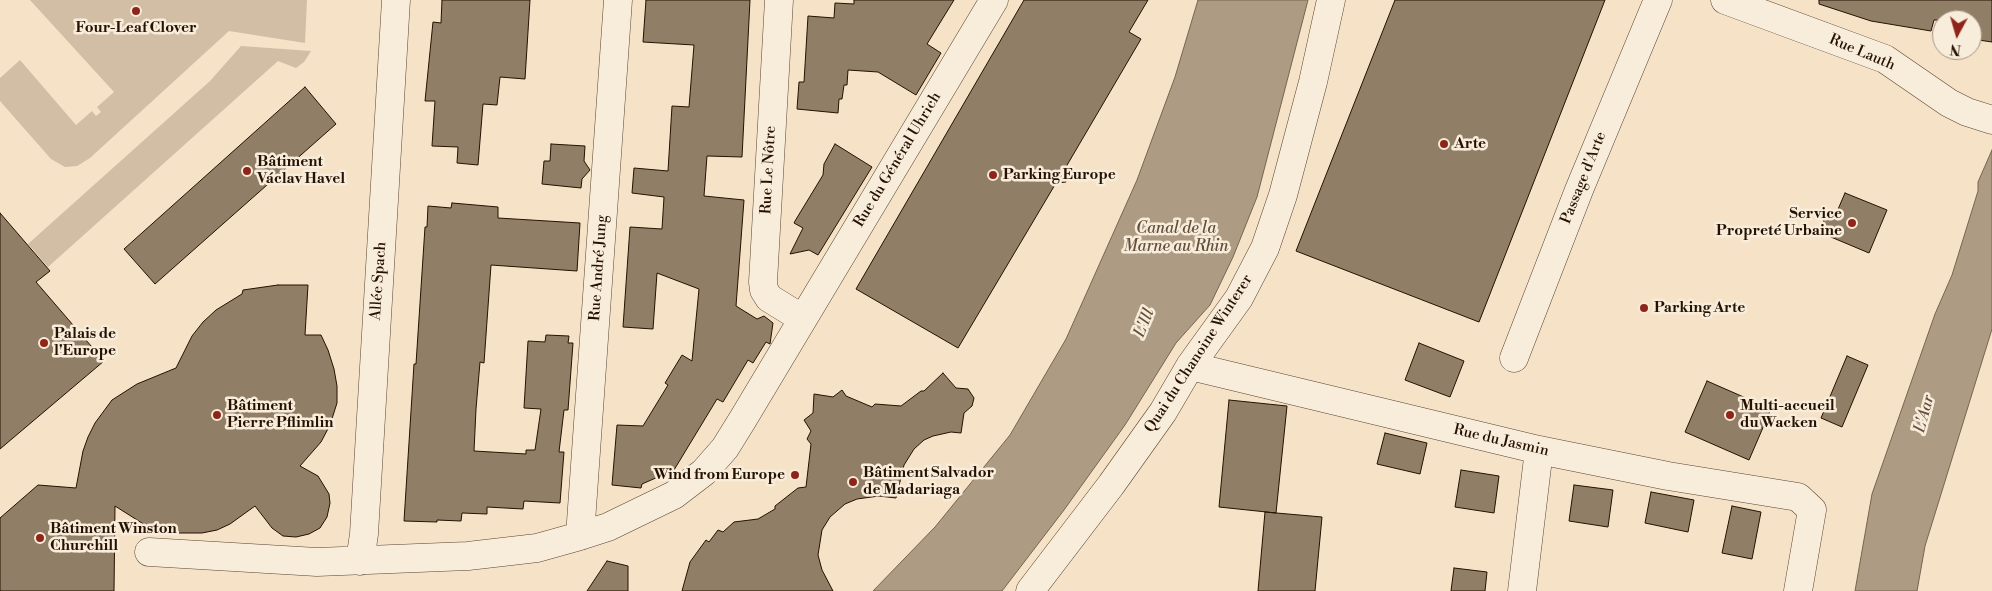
<!DOCTYPE html>
<meta charset="utf-8">
<style>
body{margin:0}
#map{position:relative;width:1992px;height:591px;overflow:hidden;background:#f5e2c7;font-family:"Libre Bodoni",serif}
canvas{display:block}
.north{position:absolute;left:1932px;top:10px;width:50px;height:50px;box-sizing:border-box;background:#f8ecdb;border:1px solid #a39483;border-radius:50%;rotate:186deg;font-size:14px;font-weight:700;line-height:20px;text-align:center;color:#241100}
.north::after{content:'';display:block;margin:auto;width:18px;height:22px;background:#8f2418;clip-path:polygon(50% 0,100% 100%,50% 72%,0 100%)}
</style>
<div id="map">
<canvas width="1992" height="591"></canvas>
<div class="north">N</div>
</div>
<script>
const ctx = document.querySelector('canvas').getContext('2d');
ctx.lineJoin = 'round';
function fill(path, color) {
  ctx.fillStyle = color;
  ctx.fill(path, 'evenodd');
}
function toPath(rows) {
  const path = new Path2D();
  for (const r of rows) {
    path.moveTo(r[0], r[1]);
    for (let i = 2; i < r.length; i += 2) path.lineTo(r[i], r[i + 1]);
  }
  return path;
}
function strokePath(path, color, width, dash) {
  ctx.strokeStyle = color;
  ctx.lineWidth = width;
  ctx.lineCap = dash ? 'butt' : 'round';
  ctx.setLineDash(dash || []);
  ctx.stroke(path);
}
function write(font, color, halo, rows, align = 'center') {
  ctx.font = font + ' "Libre Bodoni",serif';
  ctx.lineWidth = 5;
  ctx.setLineDash([]);
  ctx.textBaseline = 'middle';
  ctx.strokeStyle = halo;
  ctx.fillStyle = color;
  for (const [text, x, y, turn = 0] of rows) {
    ctx.save();
    ctx.translate(x, y);
    ctx.rotate((+turn || 0) * Math.PI / 180);
    ctx.textAlign = isNaN(turn) ? turn : align;
    if (halo) ctx.strokeText(text, 0, 0);
    ctx.fillText(text, 0, 0);
    ctx.restore();
  }
}
fill(toPath([
 [30,0,307,0,305,43,229,31,90,158,77,166,65,167,51,159,0,101,0,78,20,60,76,125,92,111,96,116,101,112,97,107,114,92],
 [241,46,311,51,304,62,296,68,278,61,48,267,28,244,210,81]
]), '#d1bea5');
const water = toPath([
 [1198,0,1308,0,1257,197,1233,257,1210,305,1176,343,1125,425,1064,510,1002,591,873,591,935,527,1010,435,1066,339,1137,180,1175,77,1198,0],
 [1992,150,1992,329,1925,546,1917,591,1855,591,1872,494,1935,314,1952,275,1978,191,1978,182,1992,150]
]);
fill(water, '#ae9b83');
strokePath(water, '#77644f', 1);
const building = toPath([
 [442,0,530,0,525,79,500,77,497,105,483,104,478,165,457,163,458,147,432,146,435,101,425,101,433,22,441,23,442,0],
 [646,0,750,0,742,157,707,156,704,196,744,200,736,306,757,319,764,316,773,323,770,344,766,342,753,363,748,360,723,402,717,399,674,470,642,484,641,488,612,485,617,425,643,426,668,385,665,383,682,355,692,361,699,289,657,273,653,329,623,327,630,227,662,229,664,197,632,193,634,168,668,171,672,106,689,107,694,45,643,42,646,0],
 [854,0,954,0,927,44,941,53,916,95,878,72,848,70,847,85,844,85,842,99,839,99,838,113,797,109,799,82,804,82,808,16,834,18,835,3,854,4,854,0],
 [1024,0,1148,0,1129,32,1141,39,1063,172,1066,182,1056,183,958,348,856,289,1024,0],
 [1395,0,1605,0,1479,322,1296,251,1395,0],
 [1819,0,1992,0,1992,42,1972,39,1972,20,1934,20,1931,31,1871,21,1819,4,1819,0],
 [305,87,336,124,155,284,124,249,305,87],
 [551,144,585,146,584,161,590,170,582,179,581,188,542,184,544,161,550,161,551,144],
 [835,144,872,167,818,255,809,250,790,254,803,228,794,223,795,221,823,175,824,164,835,144],
 [1845,193,1887,210,1869,253,1819,232,1828,210,1836,214,1845,193],
 [452,203,498,207,498,218,580,223,577,271,491,265,484,363,480,362,476,409,474,451,526,454,526,450,535,450,541,409,524,408,528,341,545,342,546,335,569,336,568,343,573,343,568,410,564,410,559,452,564,452,560,503,524,501,523,509,487,507,487,514,462,513,461,521,437,520,437,522,404,521,414,364,416,364,425,227,427,227,428,206,451,208,452,203],
 [0,213,50,271,36,282,104,361,0,449,0,213],
 [278,285,308,285,305,335,321,335,328,350,334,369,337,386,337,403,330,425,321,442,300,466,318,476,329,494,330,503,327,517,320,528,309,534,296,537,283,536,272,528,255,506,230,524,217,530,202,533,172,533,145,525,115,506,114,591,0,591,0,518,38,485,76,488,83,451,88,437,95,423,112,400,137,384,176,368,192,336,203,322,216,310,242,294,243,290,278,285],
 [1419,343,1464,361,1450,397,1405,380,1419,343],
 [1847,356,1868,365,1842,427,1821,418,1847,356],
 [943,373,956,388,968,389,974,398,972,406,964,413,961,433,951,432,933,436,924,440,914,449,904,465,896,498,879,496,857,499,845,504,830,517,822,530,818,555,822,570,833,591,682,591,690,562,706,540,709,542,718,530,723,532,734,522,758,519,775,509,775,506,798,488,806,487,811,444,807,439,811,431,804,420,813,413,814,394,833,397,842,390,846,396,872,407,875,404,901,406,921,391,924,391,943,373],
 [1707,381,1771,409,1749,460,1685,432,1707,381],
 [1229,400,1287,406,1276,513,1219,507,1229,400],
 [1385,433,1427,443,1420,474,1377,464,1385,433],
 [1461,470,1499,476,1494,513,1455,507,1461,470],
 [1574,485,1613,490,1608,527,1569,521,1574,485],
 [1651,492,1694,500,1688,532,1645,523,1651,492],
 [1732,506,1761,512,1752,559,1722,553,1732,506],
 [1265,512,1322,517,1315,591,1258,591,1265,512],
 [607,561,628,566,628,591,587,591,607,561],
 [1454,568,1487,572,1485,591,1451,591,1454,568]
]);
fill(building, '#917e67');
strokePath(building, '#241100', 1);
const minor = toPath([
 [779,0,763,282,764,290,769,298,803,319],
 [1725,0,1885,59,1949,103,1967,112,1992,120],
 [1514,358,1579,190,1658,0],
 [1190,366,1539,450,1668,476,1798,497,1812,510,1798,591],
 [580,536,618,0],
 [149,552,317,562,468,556,537,548,580,536,608,527,674,495,704,472,725,448,743,419,994,0],
 [360,561,364,534,396,0],
 [1030,591,1111,485,1163,412,1190,366,1239,298,1265,248,1283,195,1313,82,1331,0],
 [1522,591,1539,450]
]);
strokePath(minor, '#584532', 29);
strokePath(minor, '#f8ecdb', 28);
for (const [x, y, r, color] of [
 [136,11,5,"#8f2418"],
 [1444,144,5,"#8f2418"],
 [247,171,5,"#8f2418"],
 [993,175,5,"#8f2418"],
 [1852,223,5,"#8f2418"],
 [1644,308,5,"#8f2418"],
 [44,343,5,"#8f2418"],
 [217,415,5,"#8f2418"],
 [1730,415,5,"#8f2418"],
 [795,475,5,"#8f2418"],
 [853,482,5,"#8f2418"],
 [40,538,5,"#8f2418"]
]) {
  const dot = new Path2D();
  dot.arc(x, y, r, 0, 2 * Math.PI);
  ctx.fillStyle = color;
  ctx.fill(dot);
  strokePath(dot, '#f8ecdb', 2);
}
write('bold 15px', '#241100', '#f8ecdb', [
 ["Four-Leaf Clover",136,28,"center"],
 ["Arte",1454,144],
 ["Bâtiment",257,162],
 ["Václav Havel",257,179],
 ["Parking Europe",1003,175],
 ["Service",1842,214,"right"],
 ["Propreté Urbaine",1842,231,"right"],
 ["Parking Arte",1654,308],
 ["Palais de",54,334],
 ["l'Europe",54,351],
 ["Bâtiment",227,406],
 ["Pierre Pflimlin",227,423],
 ["Multi-accueil",1740,406],
 ["du Wacken",1740,423],
 ["Bâtiment Salvador",863,473],
 ["de Madariaga",863,490],
 ["Wind from Europe",785,475,"right"],
 ["Bâtiment Winston",50,529],
 ["Churchill",50,546]
], 'left');
write('15px', '#241100', '#f8ecdb', [
 ["Rue Lauth",1862,53,23],
 ["Rue du Général Uhrich",898,160,-59],
 ["Rue Le Nôtre",769,170,-87],
 ["Passage d'Arte",1584,178,-68],
 ["Rue André Jung",599,268,-86],
 ["Allée Spach",379,281,-86],
 ["Quai du Chanoine Winterer",1199,354,-57],
 ["Rue du Jasmin",1501,441,13]
]);
write('italic 16px', '#624f3b', '#f8ecdb', [
 ["Canal de la",1176,229],
 ["Marne au Rhin",1176,247],
 ["L'Ill",1145,323,-68],
 ["L'Aar",1925,414,-75]
]);
</script>
